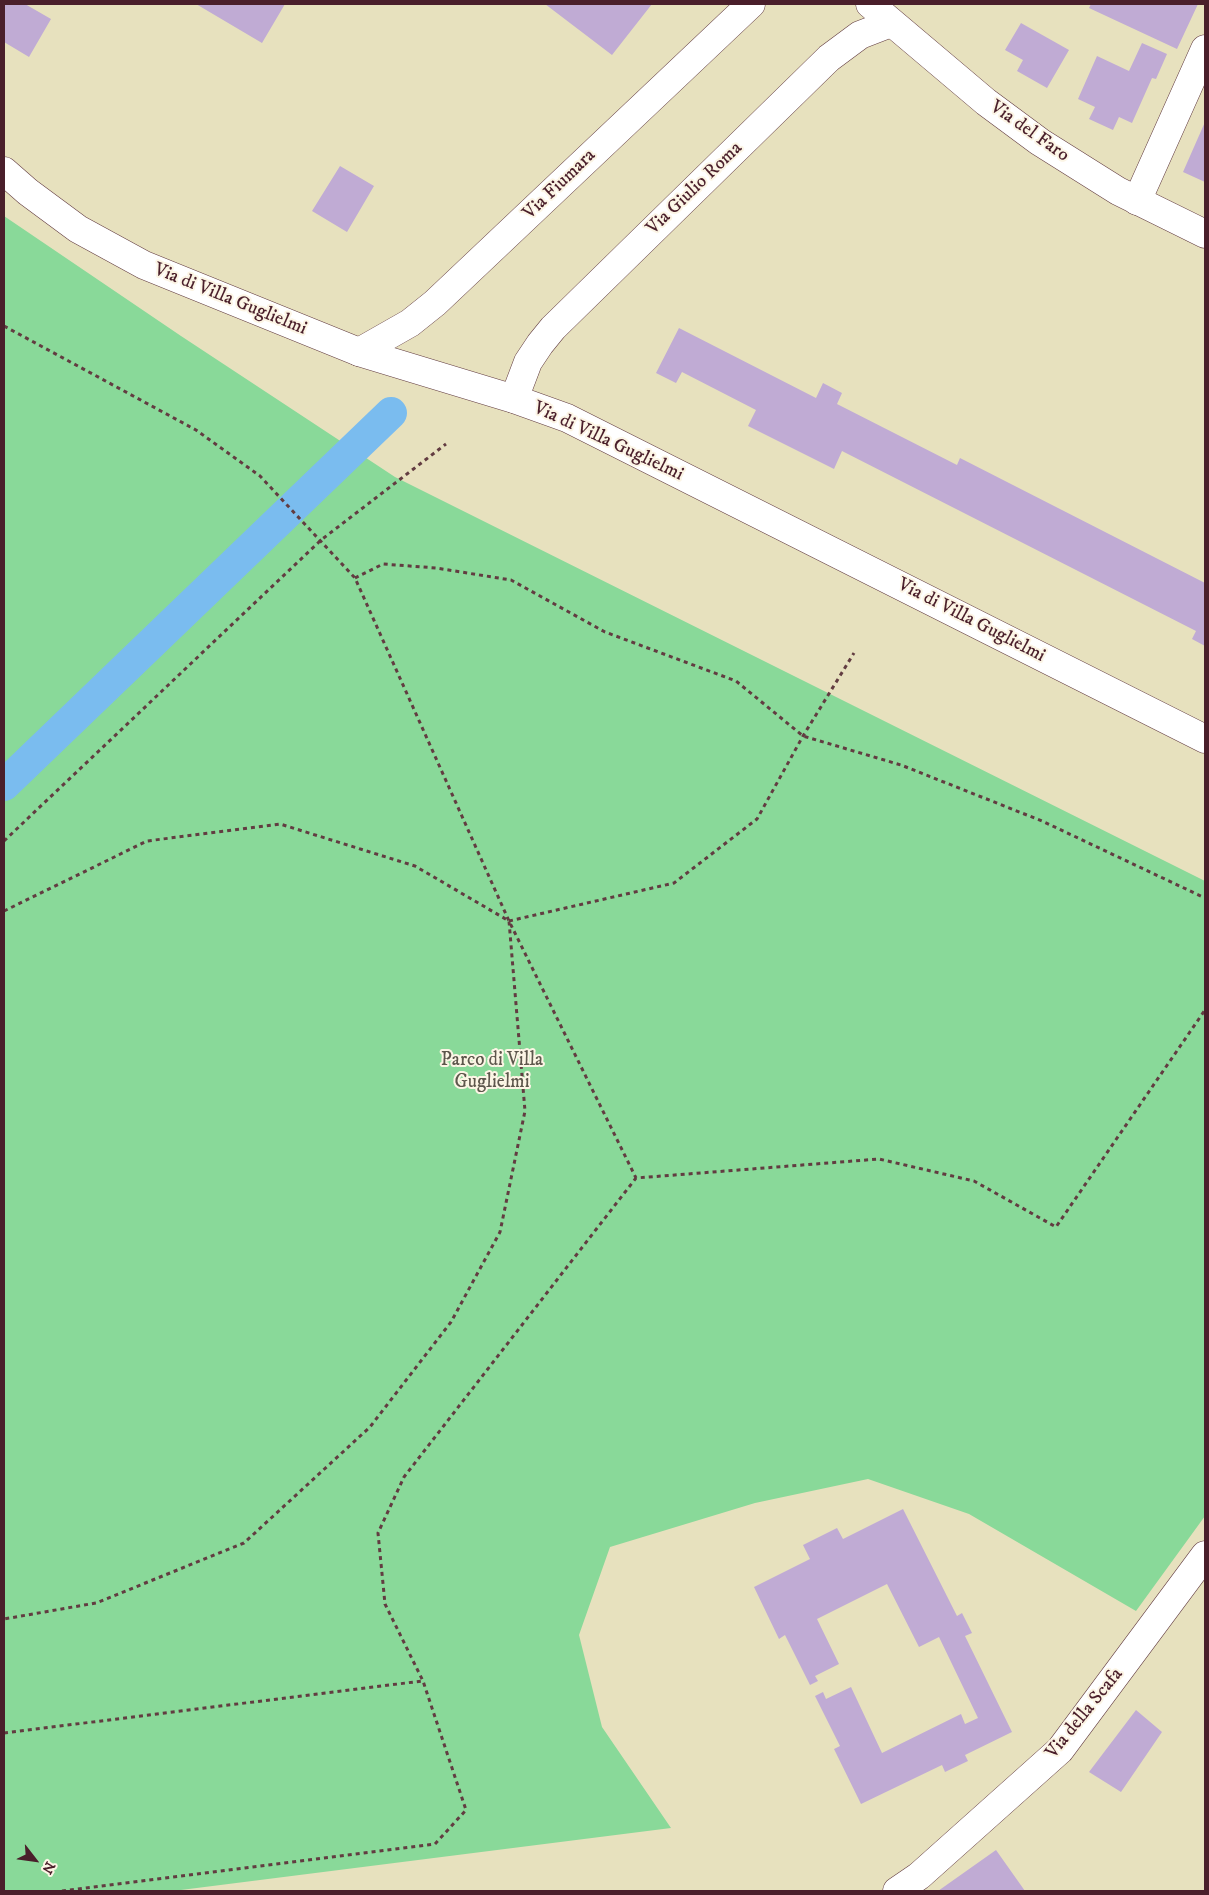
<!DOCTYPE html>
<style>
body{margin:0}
#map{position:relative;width:1209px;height:1895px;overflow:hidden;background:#e7e1be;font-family:"IM FELL DW Pica",serif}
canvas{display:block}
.frame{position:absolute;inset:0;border:5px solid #4a1f2b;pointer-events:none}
.north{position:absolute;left:10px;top:1835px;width:50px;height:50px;-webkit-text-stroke:4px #fcf5e5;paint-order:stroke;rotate:120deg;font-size:14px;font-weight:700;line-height:20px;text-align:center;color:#4a1f2b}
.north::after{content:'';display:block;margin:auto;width:18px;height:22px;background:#4a1f2b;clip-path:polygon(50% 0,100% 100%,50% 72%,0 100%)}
</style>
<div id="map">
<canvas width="1209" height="1895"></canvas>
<div class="frame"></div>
<div class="north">N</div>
</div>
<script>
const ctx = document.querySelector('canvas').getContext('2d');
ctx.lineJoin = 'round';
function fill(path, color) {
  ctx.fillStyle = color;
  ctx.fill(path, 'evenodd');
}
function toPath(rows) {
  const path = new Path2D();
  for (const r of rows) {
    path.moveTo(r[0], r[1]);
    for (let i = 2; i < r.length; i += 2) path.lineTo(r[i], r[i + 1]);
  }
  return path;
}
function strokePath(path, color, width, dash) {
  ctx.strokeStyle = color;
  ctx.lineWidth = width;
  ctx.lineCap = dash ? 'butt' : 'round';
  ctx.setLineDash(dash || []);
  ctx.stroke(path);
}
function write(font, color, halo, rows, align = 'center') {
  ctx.font = font + ' "IM FELL DW Pica",serif';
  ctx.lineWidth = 4;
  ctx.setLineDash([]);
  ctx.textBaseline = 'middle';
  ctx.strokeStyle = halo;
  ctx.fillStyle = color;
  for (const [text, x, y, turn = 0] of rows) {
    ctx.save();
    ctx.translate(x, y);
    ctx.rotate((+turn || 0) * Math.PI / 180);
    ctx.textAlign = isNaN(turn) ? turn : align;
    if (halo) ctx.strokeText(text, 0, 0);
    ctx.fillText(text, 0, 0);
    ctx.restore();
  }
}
fill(toPath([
 [4,216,181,336,395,477,1205,881,1205,1516,1136,1611,969,1514,868,1479,755,1503,610,1547,579,1635,602,1727,671,1828,173,1891,4,1891]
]), '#89d999');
strokePath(toPath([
 [4,785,391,413]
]), '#7abcef', 32);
fill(toPath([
 [4,4,25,4,51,19,29,57,4,42],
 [196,4,285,4,262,43],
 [545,4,652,4,612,55],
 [1091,4,1198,4,1177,49,1089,8],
 [1021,23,1069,50,1047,88,1017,71,1023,60,1005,50],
 [1142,43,1167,54,1156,79,1152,78,1132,123,1119,117,1113,130,1089,119,1095,107,1078,99,1097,56,1129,71],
 [1205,122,1205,182,1183,172],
 [340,166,374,186,347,232,312,211],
 [679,328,816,398,823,383,842,393,837,404,957,465,960,458,1205,583,1205,646,1192,639,1196,631,842,451,834,469,748,426,756,410,682,372,676,383,656,373],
 [903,1509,957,1616,962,1613,972,1633,965,1636,1012,1732,965,1755,968,1761,945,1772,942,1765,861,1804,834,1749,840,1746,815,1696,823,1692,826,1699,851,1687,882,1753,961,1714,965,1724,978,1718,939,1637,919,1647,887,1584,817,1619,839,1664,815,1676,818,1681,810,1685,785,1635,779,1639,754,1587,810,1559,803,1545,837,1528,843,1539],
 [1136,1710,1162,1732,1121,1792,1089,1772],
 [996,1850,1025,1891,938,1891]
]), '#c0abd4');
const minor = toPath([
 [1137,201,1205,49],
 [359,352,410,323,435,303,751,4],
 [514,399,528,362,540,344,553,328,829,58,860,35,891,23]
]);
const tertiary = toPath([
 [870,4,986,102,1040,142,1118,191,1205,234],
 [4,171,28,192,78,229,144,265,359,352,514,399,567,418,1205,739],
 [897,1891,919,1876,1060,1750,1205,1555]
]);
strokePath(minor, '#623c41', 29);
strokePath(tertiary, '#623c41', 29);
strokePath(toPath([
 [4,326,196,430,260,476,355,578,509,921,636,1178,879,1159,974,1181,1056,1227,1205,1010],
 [355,578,383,564,436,568,511,580,605,632,736,681,803,736,901,765,1042,821,1205,898],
 [4,841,321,540,446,444],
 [4,911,147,841,280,824,415,866,509,921,525,1111,500,1232,451,1322,370,1427,244,1543,96,1603,4,1619],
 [509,921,674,883,757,819,803,736,854,653],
 [4,1733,422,1681],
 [62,1891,435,1844,466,1810,423,1681,385,1604,378,1533,404,1477,636,1178]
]), '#623c41', 3, [4, 4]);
strokePath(minor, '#fff', 28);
strokePath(tertiary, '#fff', 28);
write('19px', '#4a1f2b', '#fcf5e5', [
 ["Via del Faro",1029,132,35],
 ["Via Fiumara",560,185,-44],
 ["Via Giulio Roma",695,189,-44],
 ["Via di Villa Guglielmi",230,300,22],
 ["Via di Villa Guglielmi",608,442,25],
 ["Via di Villa Guglielmi",971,621,27],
 ["Via della Scafa",1085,1714,-51]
]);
write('19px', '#5d574c', '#fcf5e5', [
 ["Parco di Villa",492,1061],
 ["Guglielmi",492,1083]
]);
</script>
